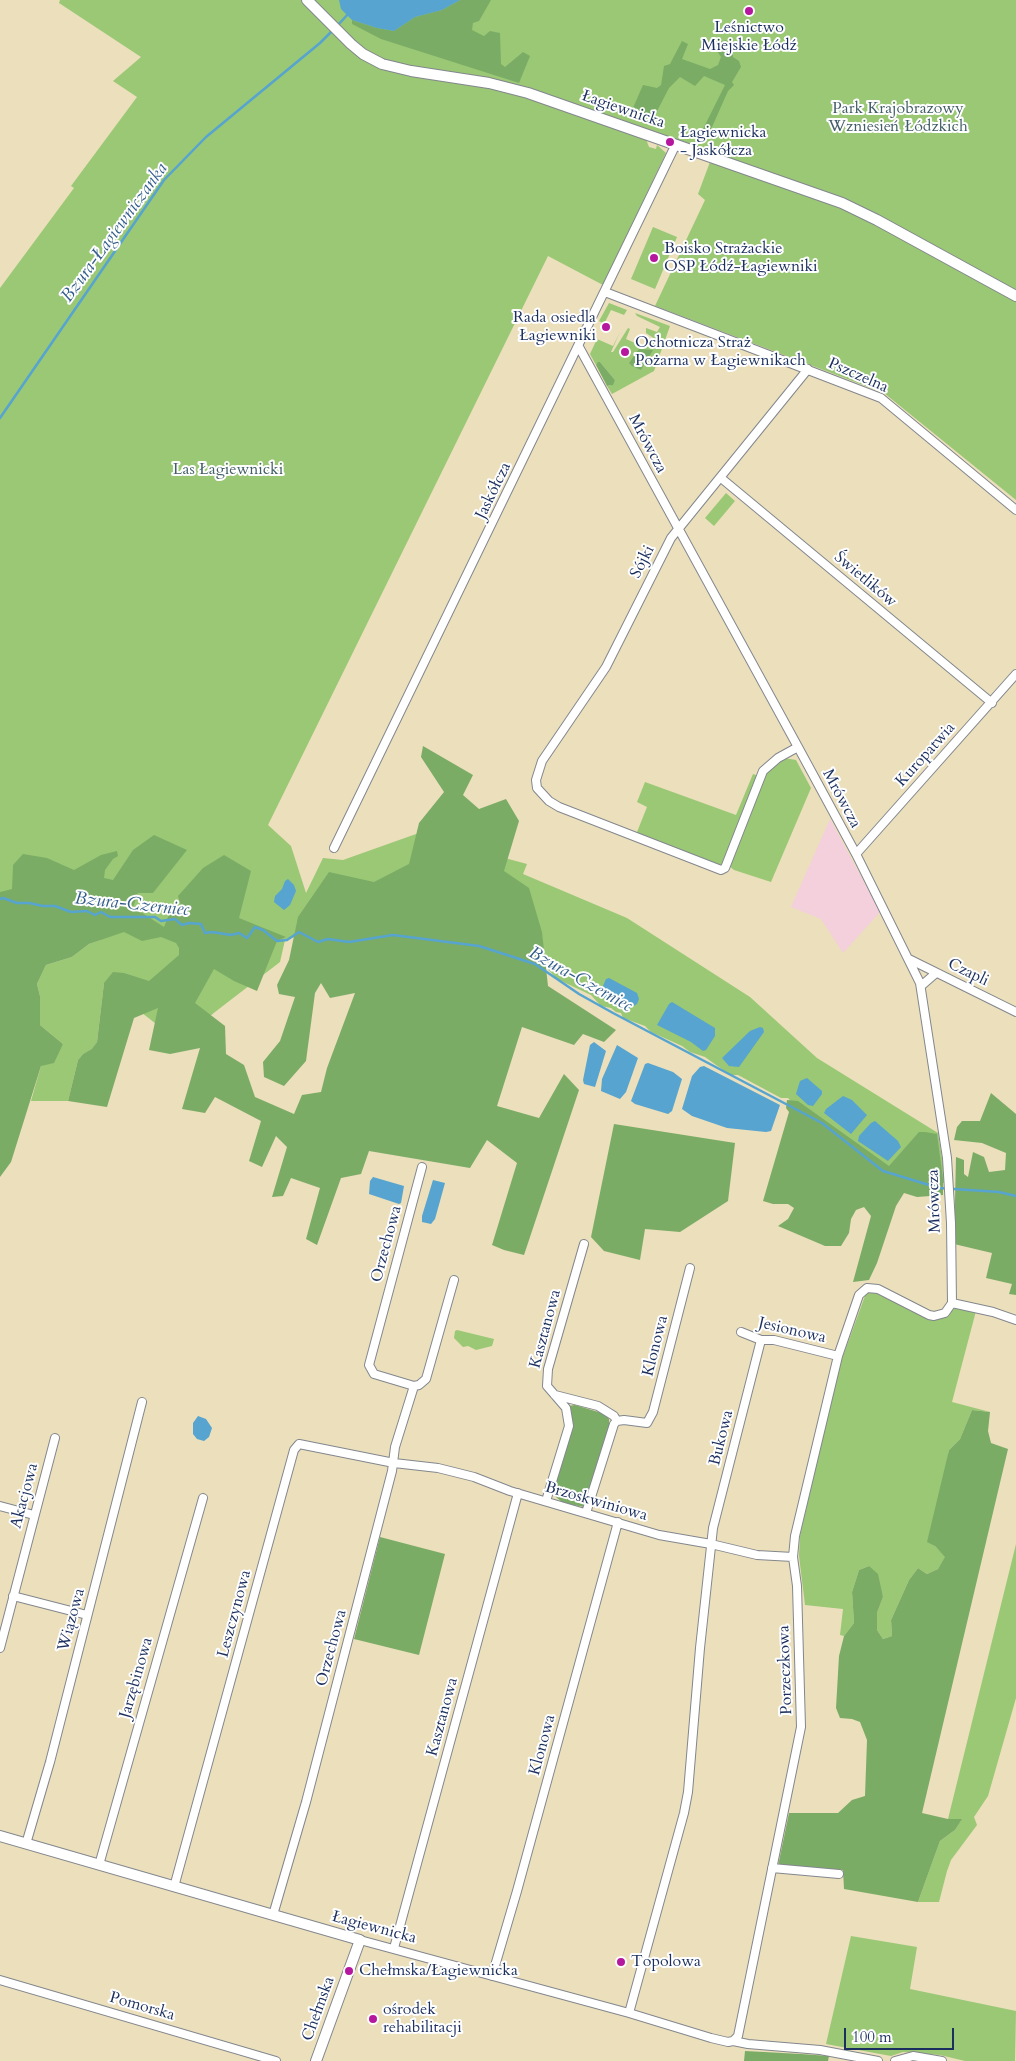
<!DOCTYPE html>
<meta charset="utf-8">
<style>
body{margin:0}
#map{position:relative;width:1016px;height:2061px;overflow:hidden;background:#ebdfbc;font-family:Cardo,serif}
canvas{display:block}
.scale{position:absolute;left:844px;top:2028px;width:110px;height:22px;box-sizing:border-box;border:2px solid #1b2f5e;border-top:0;padding-left:6px;font-size:15px;line-height:18px;white-space:nowrap;color:#1b2f5e;-webkit-text-stroke:4px #fff;paint-order:stroke}
</style>
<div id="map">
<canvas width="1016" height="2061"></canvas>
<div class="scale">100 m</div>
</div>
<script>
const ctx = document.querySelector('canvas').getContext('2d');
ctx.lineJoin = 'round';
function fill(path, color) {
  ctx.fillStyle = color;
  ctx.fill(path, 'evenodd');
}
function toPath(rows) {
  const path = new Path2D();
  for (const r of rows) {
    path.moveTo(r[0], r[1]);
    for (let i = 2; i < r.length; i += 2) path.lineTo(r[i], r[i + 1]);
  }
  return path;
}
function strokePath(path, color, width, dash) {
  ctx.strokeStyle = color;
  ctx.lineWidth = width;
  ctx.lineCap = dash ? 'butt' : 'round';
  ctx.setLineDash(dash || []);
  ctx.stroke(path);
}
function write(font, color, halo, rows, align = 'center') {
  ctx.font = font + ' Cardo,serif';
  ctx.lineWidth = 4;
  ctx.setLineDash([]);
  ctx.textBaseline = 'middle';
  ctx.strokeStyle = halo;
  ctx.fillStyle = color;
  for (const [text, x, y, turn = 0] of rows) {
    ctx.save();
    ctx.translate(x, y);
    ctx.rotate((+turn || 0) * Math.PI / 180);
    ctx.textAlign = isNaN(turn) ? turn : align;
    if (halo) ctx.strokeText(text, 0, 0);
    ctx.fillText(text, 0, 0);
    ctx.restore();
  }
}
fill(toPath([
 [830,819,880,912,843,953,821,919,791,907]
]), '#f4cfdc');
fill(toPath([
 [60,0,1016,0,1016,500,884,393,655,306,705,200,698,194,710,162,695,155,646,139,649,147,656,149,657,145,666,153,603,285,548,256,268,825,291,846,306,893,323,858,343,860,416,834,527,864,523,874,627,918,750,997,817,1058,938,1133,946,1183,908,1181,793,1104,788,1098,781,1098,738,1075,730,1075,705,1057,690,1052,682,1046,651,1032,645,1026,623,1018,621,1013,616,1012,611,1008,601,1006,591,995,557,979,546,967,295,937,285,940,280,962,215,1012,179,1042,104,983,97,1042,93,1049,83,1054,78,1060,68,1101,31,1101,41,1066,63,1044,40,1025,40,996,37,984,46,965,72,957,89,944,100,940,0,903,0,288,74,188,71,186,137,97,113,81,141,57,59,3],
 [653,227,677,237,655,289,631,279],
 [609,303,627,310,624,315,611,310,604,324,599,321],
 [635,313,670,326,654,371,612,394,607,386,610,386,615,380,600,362,596,365,590,354,597,339,613,346,620,332,611,352,613,352,628,328,630,329,626,339,646,348,649,342,653,343,655,339,646,333,646,328,657,332,660,327,637,316],
 [726,493,735,501,714,526,705,518],
 [784,758,796,760,811,788,771,882,734,870,729,866,767,772],
 [753,774,759,776,724,863,718,866,640,836,637,832,647,807,637,802,645,782,736,815],
 [871,1291,932,1320,949,1316,953,1309,957,1308,976,1311,952,1402,990,1412,972,1410,960,1439,949,1450,935,1546,946,1557,938,1569,927,1574,918,1568,909,1580,891,1620,892,1636,883,1639,877,1630,877,1613,883,1597,869,1566,859,1570,852,1592,854,1623,844,1636,840,1635,843,1609,805,1605,799,1556,800,1536,838,1370,866,1293],
 [457,1330,494,1339,492,1346,476,1350,468,1346,463,1347,454,1338,455,1331],
 [1016,1544,1016,1698,988,1796,974,1817,977,1825,951,1860,947,1871,939,1902,918,1902,940,1841,955,1830,961,1820,948,1819],
 [851,1936,917,1947,910,1989,1016,2011,1015,2061,965,2061,940,2055,903,2052,891,2056,826,2044]
]), '#9ac875');
fill(toPath([
 [460,0,491,0,479,21,473,23,472,30,484,36,490,31,500,33,501,64,505,67,523,52,530,56,519,83,381,39,352,24,352,20,377,28,394,31,415,17,442,10],
 [726,40,729,43,726,49,728,51,733,51,733,57,739,61,741,67,732,82,734,85,728,91,712,127,705,137,701,133,725,85,704,76,695,86,680,77,669,88,654,117,632,110,643,85,657,88,661,85,664,66,670,64,682,41,688,44,682,59,710,69,718,65,721,57,717,51,721,42],
 [639,349,653,350,641,370,632,366,629,363],
 [598,362,600,362,615,380,613,385,607,386,596,365],
 [423,746,473,775,463,795,479,809,506,799,519,821,504,871,529,888,542,932,548,986,616,1030,604,1042,583,1034,574,1045,522,1027,497,1106,539,1118,564,1074,579,1090,524,1255,504,1250,492,1245,517,1163,487,1140,470,1168,369,1151,361,1174,341,1178,317,1245,306,1239,320,1188,291,1178,283,1196,272,1197,287,1147,276,1136,262,1167,249,1161,261,1121,215,1097,205,1113,182,1109,200,1048,170,1054,149,1050,158,1008,134,1018,107,1107,68,1101,78,1060,83,1054,92,1049,97,1042,104,983,113,972,124,973,149,981,179,955,179,948,176,943,161,937,142,941,124,932,89,944,72,957,46,965,37,984,40,996,40,1025,63,1044,54,1063,41,1066,11,1162,0,1177,0,892,12,889,13,865,23,854,47,858,74,870,101,855,117,851,118,856,113,859,105,870,104,878,113,880,133,850,154,835,187,850,153,893,138,893,133,907,164,927,170,912,181,906,178,896,203,868,224,855,251,871,239,918,286,937,277,941,257,991,234,981,214,969,195,1003,225,1026,226,1054,244,1065,255,1097,294,1114,302,1095,321,1092,327,1068,355,993,330,998,321,983,315,993,306,1061,284,1086,264,1077,263,1062,280,1041,295,997,279,994,277,985,289,960,298,917,329,872,374,882,409,864,419,823,444,792,421,757],
 [991,1093,1016,1114,1016,1295,1009,1294,1012,1284,986,1278,992,1253,954,1244,956,1157,964,1160,964,1174,968,1177,973,1152,984,1157,989,1172,1005,1170,1006,1153,982,1143,954,1140,957,1127,962,1121,980,1121],
 [787,1100,798,1101,889,1166,919,1132,925,1132,937,1134,943,1179,943,1195,917,1197,904,1193,896,1206,877,1263,869,1280,853,1282,871,1216,864,1207,856,1210,851,1219,849,1233,841,1246,825,1246,778,1226,788,1219,794,1208,788,1204,773,1204,763,1201,789,1112,786,1108],
 [614,1124,735,1143,728,1201,680,1232,645,1229,640,1260,604,1251,591,1237],
 [575,1405,605,1414,609,1419,609,1427,584,1507,563,1503,556,1497,552,1490,572,1421,571,1411,568,1406],
 [972,1410,990,1412,988,1431,991,1443,1008,1449,922,1813,948,1819,962,1819,955,1830,940,1841,918,1902,844,1889,843,1870,778,1866,789,1813,838,1813,852,1800,865,1796,867,1740,860,1722,852,1719,840,1718,836,1708,839,1656,844,1636,854,1623,852,1592,859,1570,869,1566,878,1574,883,1597,877,1613,877,1630,883,1639,892,1636,891,1620,909,1580,918,1568,927,1574,938,1569,945,1557,935,1546,927,1542,949,1450,960,1439],
 [380,1537,445,1554,419,1655,354,1639],
 [745,2051,801,2054,829,2056,828,2061,744,2061]
]), '#7bac66');
fill(toPath([
 [339,0,460,0,442,10,415,17,394,31,377,28,352,20,341,9],
 [288,879,294,885,296,891,290,905,284,910,274,902,275,896,282,889,285,881],
 [609,978,637,993,639,999,637,1004,628,1009,605,999,600,993,606,979],
 [672,1002,715,1028,715,1036,706,1050,703,1051,691,1042,657,1025,669,1004],
 [760,1027,763,1028,764,1032,739,1067,729,1066,722,1058,750,1031],
 [594,1042,606,1051,595,1087,584,1084,583,1080,590,1045],
 [617,1045,638,1058,626,1092,620,1099,601,1091,602,1079],
 [648,1063,673,1072,682,1079,672,1111,668,1114,635,1104,631,1101,645,1064],
 [704,1066,780,1105,771,1131,766,1132,727,1128,692,1116,682,1109,692,1076,700,1067],
 [807,1078,822,1091,822,1094,813,1106,808,1105,796,1094,800,1081],
 [843,1096,852,1100,867,1115,851,1134,824,1113,826,1109],
 [875,1121,898,1141,901,1147,888,1161,858,1141,859,1136,871,1123],
 [373,1177,404,1186,401,1203,399,1204,369,1194,370,1181],
 [433,1180,445,1183,435,1219,431,1224,422,1222,422,1216],
 [198,1416,206,1419,212,1428,209,1437,204,1441,197,1439,193,1434,193,1423]
]), '#56a4cf');
strokePath(toPath([
 [338,25,349,13],
 [0,418,164,180,206,137,320,43,334,29],
 [0,899,3,898,17,903,29,903,43,906,55,906,71,912,87,911,95,915,101,912,110,917,155,917,161,921,175,919,182,925,189,923,201,924,205,933,212,932,231,935,239,933,247,938,255,927,263,930,277,941,287,940,299,932,318,942,328,939,349,942,393,935,479,946,535,964,579,994,613,1013,822,1123,883,1171,939,1188,999,1192,1016,1196]
]), '#56a4cf', 2.5);
const minor = toPath([
 [605,292,881,398,1016,510],
 [721,478,992,703],
 [798,747,778,758,763,771,725,868,721,870,559,807,549,801,537,788,536,780,542,761,606,667,671,538,808,369],
 [334,848,676,144],
 [856,854,1016,674],
 [909,959,1016,1012],
 [921,986,936,973],
 [952,1303,993,1312,1016,1320],
 [741,1332,761,1340,774,1340,838,1356],
 [414,1386,374,1374,369,1365,422,1167],
 [555,1395,598,1406,614,1416,617,1421],
 [546,1501,569,1426,566,1408,547,1386,548,1369,584,1244],
 [0,1506,34,1515],
 [586,1513,614,1424,617,1421,624,1420,647,1423,653,1412,690,1268],
 [13,1596,87,1615],
 [0,1648,55,1438],
 [26,1844,50,1762,142,1402],
 [99,1865,203,1498],
 [772,1868,839,1874],
 [174,1887,294,1450,299,1444,394,1463,438,1468,474,1477,510,1491,659,1535,711,1544,757,1555,793,1557],
 [273,1915,306,1802,392,1471,395,1447,414,1386,419,1385,426,1379,454,1280],
 [360,1940,629,2013,711,2038,728,2042,733,2041,738,2036,801,1727,797,1586,793,1557,795,1536,838,1356,859,1295,867,1288,878,1289,929,1315,934,1316,945,1313,952,1303,951,1223,947,1158,920,983,856,854,798,747,579,347],
 [394,1948,518,1493],
 [492,1976,517,1891,618,1522],
 [0,1980,276,2061],
 [629,2013,684,1813,688,1792,700,1648,713,1528,761,1340],
 [733,2041,748,2044,820,2050,878,2061],
 [895,2061,913,2056,942,2061]
]);
const tertiary = toPath([
 [307,0,351,44,363,54,382,64,411,71,489,83,528,93,842,203,877,220,1016,296],
 [0,1836,360,1940,316,2061]
]);
strokePath(minor, '#83878d', 10);
strokePath(tertiary, '#83878d', 12);
strokePath(minor, '#fff', 8);
strokePath(tertiary, '#fff', 10);
for (const [x, y, r, color] of [
 [749,11,5,"#b5179e"],
 [670,142,5,"#b5179e"],
 [654,258,5,"#b5179e"],
 [606,327,5,"#b5179e"],
 [625,352,5,"#b5179e"],
 [621,1962,5,"#b5179e"],
 [349,1971,5,"#b5179e"],
 [373,2019,5,"#b5179e"]
]) {
  const dot = new Path2D();
  dot.arc(x, y, r, 0, 2 * Math.PI);
  ctx.fillStyle = color;
  ctx.fill(dot);
  strokePath(dot, '#fff', 2);
}
write('16px', '#1b2f5e', '#fff', [
 ["Leśnictwo",749,28,"center"],
 ["Miejskie Łódź",749,46,"center"],
 ["Łagiewnicka",680,133],
 ["- Jaskółcza",680,151],
 ["Boisko Strażackie",664,249],
 ["OSP Łódź-Łagiewniki",664,267],
 ["Rada osiedla",596,318,"right"],
 ["Łagiewniki",596,336,"right"],
 ["Ochotnicza Straż",635,343],
 ["Pożarna w Łagiewnikach",635,361],
 ["Topolowa",631,1962],
 ["Chełmska/Łagiewnicka",359,1971],
 ["ośrodek",383,2010],
 ["rehabilitacji",383,2028]
], 'left');
write('16px', '#415d65', '#fff', [
 ["Park Krajobrazowy",898,109],
 ["Wzniesień Łódzkich",898,127],
 ["Las Łagiewnicki",228,470]
]);
write('16px', '#1b2f5e', '#fff', [
 ["Łagiewnicka",623,110,19],
 ["Pszczelna",858,376,24],
 ["Mrówcza",647,444,62],
 ["Jaskółcza",494,491,-64],
 ["Sójki",643,562,-63],
 ["Świetlików",865,580,40],
 ["Kuropatwia",926,755,-48],
 ["Mrówcza",841,799,62],
 ["Czapli",968,973,26],
 ["Mrówcza",935,1201,-92],
 ["Orzechowa",387,1244,-75],
 ["Kasztanowa",546,1329,-75],
 ["Jesionowa",792,1331,13],
 ["Klonowa",656,1346,-76],
 ["Bukowa",722,1438,-76],
 ["Akacjowa",25,1496,-75],
 ["Brzoskwiniowa",596,1502,16],
 ["Leszczynowa",235,1614,-75],
 ["Wiązowa",72,1620,-75],
 ["Orzechowa",332,1648,-75],
 ["Porzeczkowa",786,1670,-92],
 ["Jarzębinowa",137,1678,-74],
 ["Kasztanowa",443,1717,-75],
 ["Klonowa",543,1745,-75],
 ["Łagiewnicka",374,1928,15],
 ["Pomorska",142,2007,16],
 ["Chełmska",319,2009,-70]
]);
write('italic 18px', '#335e8b', '#fff', [
 ["Bzura-Łagiewniczanka",115,233,-54],
 ["Bzura-Czerniec",132,905,6],
 ["Bzura-Czerniec",580,980,29]
]);
</script>
